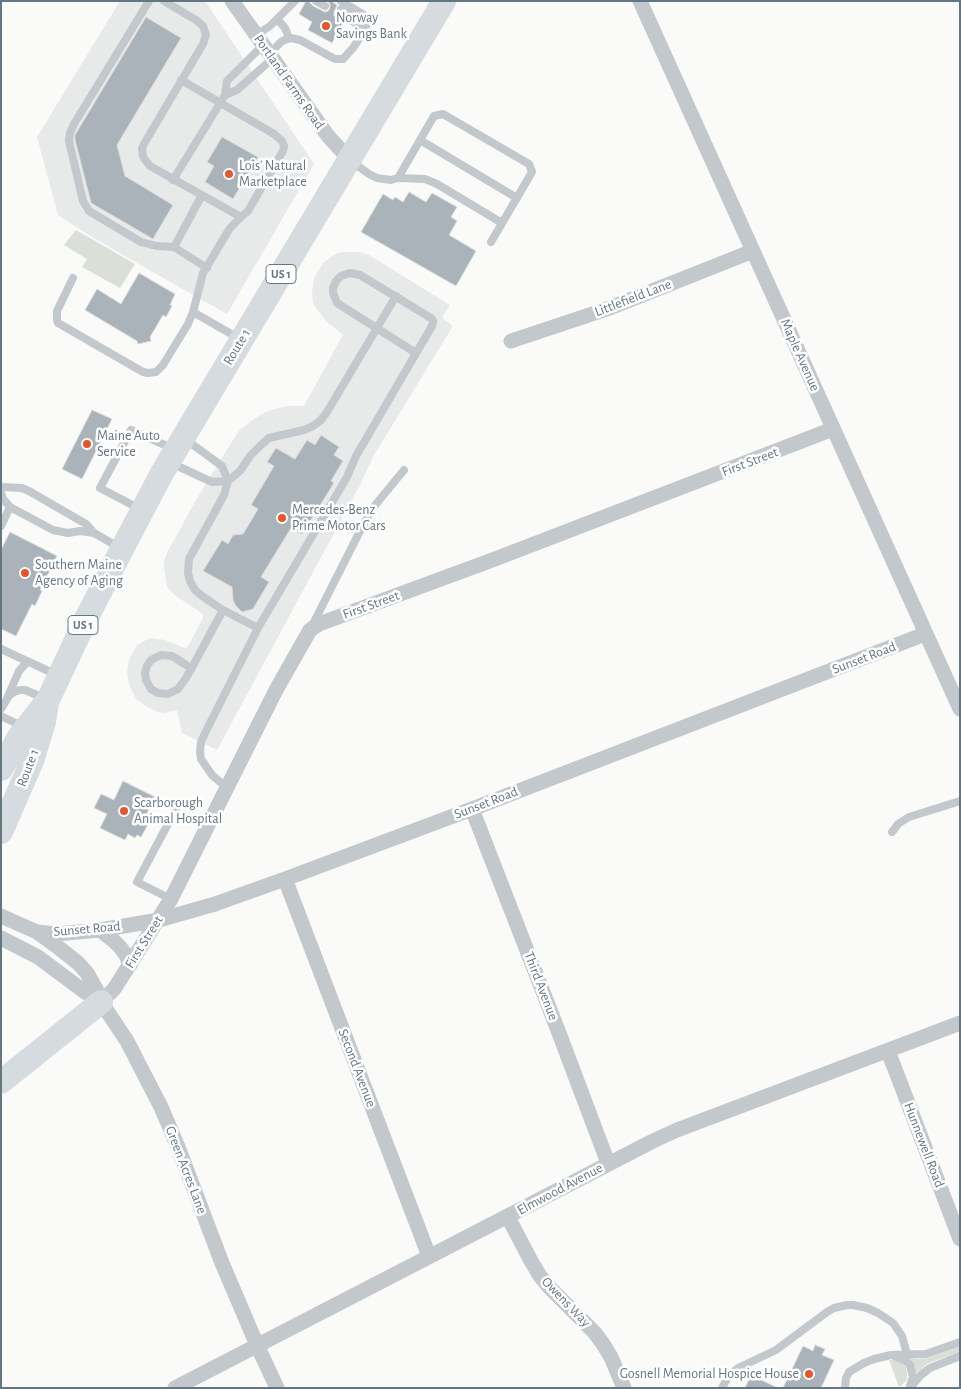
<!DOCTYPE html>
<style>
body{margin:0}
#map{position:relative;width:961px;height:1389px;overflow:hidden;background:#fafaf8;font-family:"Alegreya Sans",sans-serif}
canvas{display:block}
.frame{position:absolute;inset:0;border:2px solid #657683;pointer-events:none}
</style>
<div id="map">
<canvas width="961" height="1389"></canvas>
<div class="frame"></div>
</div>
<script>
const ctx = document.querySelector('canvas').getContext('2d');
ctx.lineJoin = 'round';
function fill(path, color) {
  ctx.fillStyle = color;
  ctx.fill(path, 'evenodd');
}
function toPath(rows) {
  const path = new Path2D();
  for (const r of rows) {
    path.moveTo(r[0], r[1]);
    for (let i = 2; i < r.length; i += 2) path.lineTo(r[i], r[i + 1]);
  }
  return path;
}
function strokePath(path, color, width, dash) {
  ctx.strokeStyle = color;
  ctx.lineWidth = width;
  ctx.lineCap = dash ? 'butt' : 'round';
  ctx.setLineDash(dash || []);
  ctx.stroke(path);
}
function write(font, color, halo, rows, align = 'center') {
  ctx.font = font + ' "Alegreya Sans",sans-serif';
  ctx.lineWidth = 5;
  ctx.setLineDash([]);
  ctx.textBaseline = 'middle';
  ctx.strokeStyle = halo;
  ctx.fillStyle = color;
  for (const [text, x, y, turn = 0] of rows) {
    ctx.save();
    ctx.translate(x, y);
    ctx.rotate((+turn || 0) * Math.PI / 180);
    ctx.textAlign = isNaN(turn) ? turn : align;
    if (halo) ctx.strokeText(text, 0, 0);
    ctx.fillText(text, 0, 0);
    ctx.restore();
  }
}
fill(toPath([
 [120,1,205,1,314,164,227,314,121,254,76,227,58,215,37,137],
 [343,252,359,252,369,255,450,305,442,318,453,326,374,455,360,485,217,750,182,733,177,710,164,713,158,712,147,707,136,699,130,687,127,673,129,660,137,645,150,638,165,640,185,648,187,647,190,643,203,618,203,614,176,596,171,592,167,586,164,568,164,561,168,551,196,500,233,440,239,431,255,418,268,411,286,406,304,406,343,335,326,321,316,308,313,303,312,292,314,278,323,263,337,253]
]), '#e8e9e9');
fill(toPath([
 [76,230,135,264,120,288,82,267,87,259,64,245],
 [960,1346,960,1352,928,1363,917,1373,915,1372,914,1366,909,1358,919,1359,928,1358],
 [889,1360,894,1360,903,1364,906,1367,907,1373,907,1380,903,1384,899,1387]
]), '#dadfd7');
const building = toPath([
 [306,1,308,1,313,6,325,12,328,11,330,8,330,4,328,1,331,1,337,5,334,12,334,16,343,23,332,43,308,30,312,22,299,14,306,1],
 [146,17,181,38,117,145,125,176,173,205,153,239,91,203,75,140,75,135,146,17],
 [222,137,258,157,233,199,205,182,214,166,207,162,222,137],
 [409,192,426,202,432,193,457,207,451,217,457,221,449,235,476,251,456,286,361,232,383,194,393,200,395,197,403,202,409,192],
 [139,273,175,294,170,305,172,306,166,317,163,315,150,337,151,341,138,344,137,341,85,310,97,289,121,304,139,273],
 [92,410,112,419,82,479,62,469,92,410],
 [321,435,339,447,334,455,343,461,331,481,334,483,302,534,291,528,261,577,269,582,253,609,242,612,236,606,233,600,232,587,203,571,222,540,228,544,233,535,243,534,258,509,251,505,274,466,267,462,276,448,295,459,307,440,315,445,321,435],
 [10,532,57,556,40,590,42,591,35,606,32,604,16,636,1,629,1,550,10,532],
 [123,781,155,797,144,819,150,821,141,837,137,835,135,838,128,834,125,840,100,828,107,814,94,808,101,794,114,800,123,781],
 [815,1345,825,1349,822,1355,834,1360,821,1388,783,1388,803,1346,813,1351,815,1345],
 [751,1375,778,1388,745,1388,751,1375]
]);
fill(building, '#aab3b9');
strokePath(building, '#dcdcda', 1);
strokePath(toPath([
 [149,1,74,124,70,133,69,141,83,201,89,211,141,242,156,246,174,247,207,268],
 [164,1,196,20,203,26,206,35,203,44,144,144,142,148,143,156,145,160,150,166,241,217,230,228,203,273,193,312,240,339],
 [316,1,325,6],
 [341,9,360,21,362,25,362,32],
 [339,14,357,24,359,29],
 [277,19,285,28,289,38],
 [256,35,270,26,295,1],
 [269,54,282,41,291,38,300,40,335,59,343,59,353,48,363,33,366,27,367,23,364,15,341,1],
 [181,80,274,134,282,141,284,146,283,151,248,211,241,217],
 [225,95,237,90,272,59],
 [420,140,517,198],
 [351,161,369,174,377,178,391,180,398,178,434,116,443,114,529,164,532,172,491,242],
 [398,178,425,179,437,184,502,223],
 [173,180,225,95,227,81,263,45],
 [174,247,202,195],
 [73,278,57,311,57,320,58,323,143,372,148,373,156,372,163,365,188,324,193,312],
 [171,463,212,482,228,481,222,466,185,439],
 [1,487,22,488,29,491,86,524,94,533],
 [1,493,3,499,10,507,53,530,68,533,80,531,94,533,120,548],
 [140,509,100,488,131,430,174,449],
 [1,526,10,507],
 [313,624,360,531,372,509,404,470],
 [258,628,223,610,202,596,195,590,190,581,188,573,189,559,224,495,228,481,240,471,250,456,261,445,269,438,304,430,313,426,321,420,327,412,396,296],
 [1,649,57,675],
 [191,668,172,656,161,655,151,660,147,666,145,673,146,680,151,689,158,693,168,694,178,689,186,678,195,662,223,610],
 [8,696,19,671,27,662],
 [1,709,9,696,14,692,20,690,25,690,46,699],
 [1,716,24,727],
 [227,788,212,775,201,759,200,752,201,742,205,733,258,628,347,477,356,456,432,326,433,321,431,318,360,275,350,273,341,276,336,281,333,288,333,293,337,303,416,353],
 [892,832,898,824,909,817,960,801],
 [171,899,137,882,177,807],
 [894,1356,906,1361,910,1365,913,1377,910,1386],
 [722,1388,728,1377,738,1368,776,1350,827,1312,834,1308,847,1305,853,1305,867,1308,878,1313,893,1323,902,1336,907,1354],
 [845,1388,846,1378,849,1372,864,1363,874,1359,891,1355,926,1354,960,1342],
 [910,1388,921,1375,930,1368,960,1356]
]), '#c3c8cc', 8);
strokePath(toPath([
 [232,1,328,136,350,160],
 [640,1,960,709],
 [511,341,607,309,753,251],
 [472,809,559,1033,608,1163],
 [285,879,429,1256],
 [1,916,37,932,59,948,78,963,87,973,97,991,101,1002,127,1041,161,1107,178,1147,222,1263,257,1345,277,1388],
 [100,930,114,941,120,947,126,955,130,965],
 [37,932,56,934,100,930,159,920,215,904,285,879,472,809,925,634],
 [1,938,38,957,85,992,101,1002],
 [101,1002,114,989,123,975,171,899,276,690,310,630,319,624,495,559,833,429],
 [888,1051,960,1239],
 [508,1217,531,1261,540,1276,549,1287,595,1333,603,1344,611,1357,624,1388],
 [175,1388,653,1141,677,1130,960,1023]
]), '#c3c8cc', 15);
strokePath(toPath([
 [1,769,19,737,44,705],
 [1,832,32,761,44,722,47,702,86,619,122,549,162,473,183,438,444,1],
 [1,1082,101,1002]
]), '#d6dbdf', 24);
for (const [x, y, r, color] of [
 [326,26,5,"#e4572e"],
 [229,174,5,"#e4572e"],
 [87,444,5,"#e4572e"],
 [282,518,5,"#e4572e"],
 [25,573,5,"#e4572e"],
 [124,811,5,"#e4572e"],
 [809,1374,5,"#e4572e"]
]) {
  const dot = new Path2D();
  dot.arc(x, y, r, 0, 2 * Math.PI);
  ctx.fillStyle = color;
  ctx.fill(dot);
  strokePath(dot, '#fff', 2);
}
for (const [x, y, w] of [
 [281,274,30],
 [83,625,30]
]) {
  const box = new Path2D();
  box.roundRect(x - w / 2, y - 9.5, w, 19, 4);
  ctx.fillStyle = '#fff';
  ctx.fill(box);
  strokePath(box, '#657683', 1);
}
write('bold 12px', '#657683', null, [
 ["US 1",281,274],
 ["US 1",83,625]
]);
write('14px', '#657683', '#fff', [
 ["Norway",336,18],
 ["Savings Bank",336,34],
 ["Lois' Natural",239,166],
 ["Marketplace",239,182],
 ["Maine Auto",97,436],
 ["Service",97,452],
 ["Mercedes-Benz",292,510],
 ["Prime Motor Cars",292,526],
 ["Southern Maine",35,565],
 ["Agency of Aging",35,581],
 ["Scarborough",134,803],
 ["Animal Hospital",134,819],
 ["Gosnell Memorial Hospice House",799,1374,"right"]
], 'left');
write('14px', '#657683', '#fff', [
 ["Portland Farms Road",289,82,55],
 ["Littlefield Lane",633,298,-21],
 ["Route 1",237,347,-59],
 ["Maple Avenue",800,355,66],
 ["First Street",750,462,-21],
 ["First Street",371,605,-20],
 ["Sunset Road",864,658,-21],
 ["Route 1",28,768,-69],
 ["Sunset Road",486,803,-21],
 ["Sunset Road",87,929,-5],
 ["First Street",144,942,-58],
 ["Third Avenue",541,986,69],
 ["Second Avenue",357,1068,69],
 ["Hunnewell Road",924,1145,69],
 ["Green Acres Lane",186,1170,69],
 ["Elmwood Avenue",560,1189,-28],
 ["Owens Way",566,1302,46]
]);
</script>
